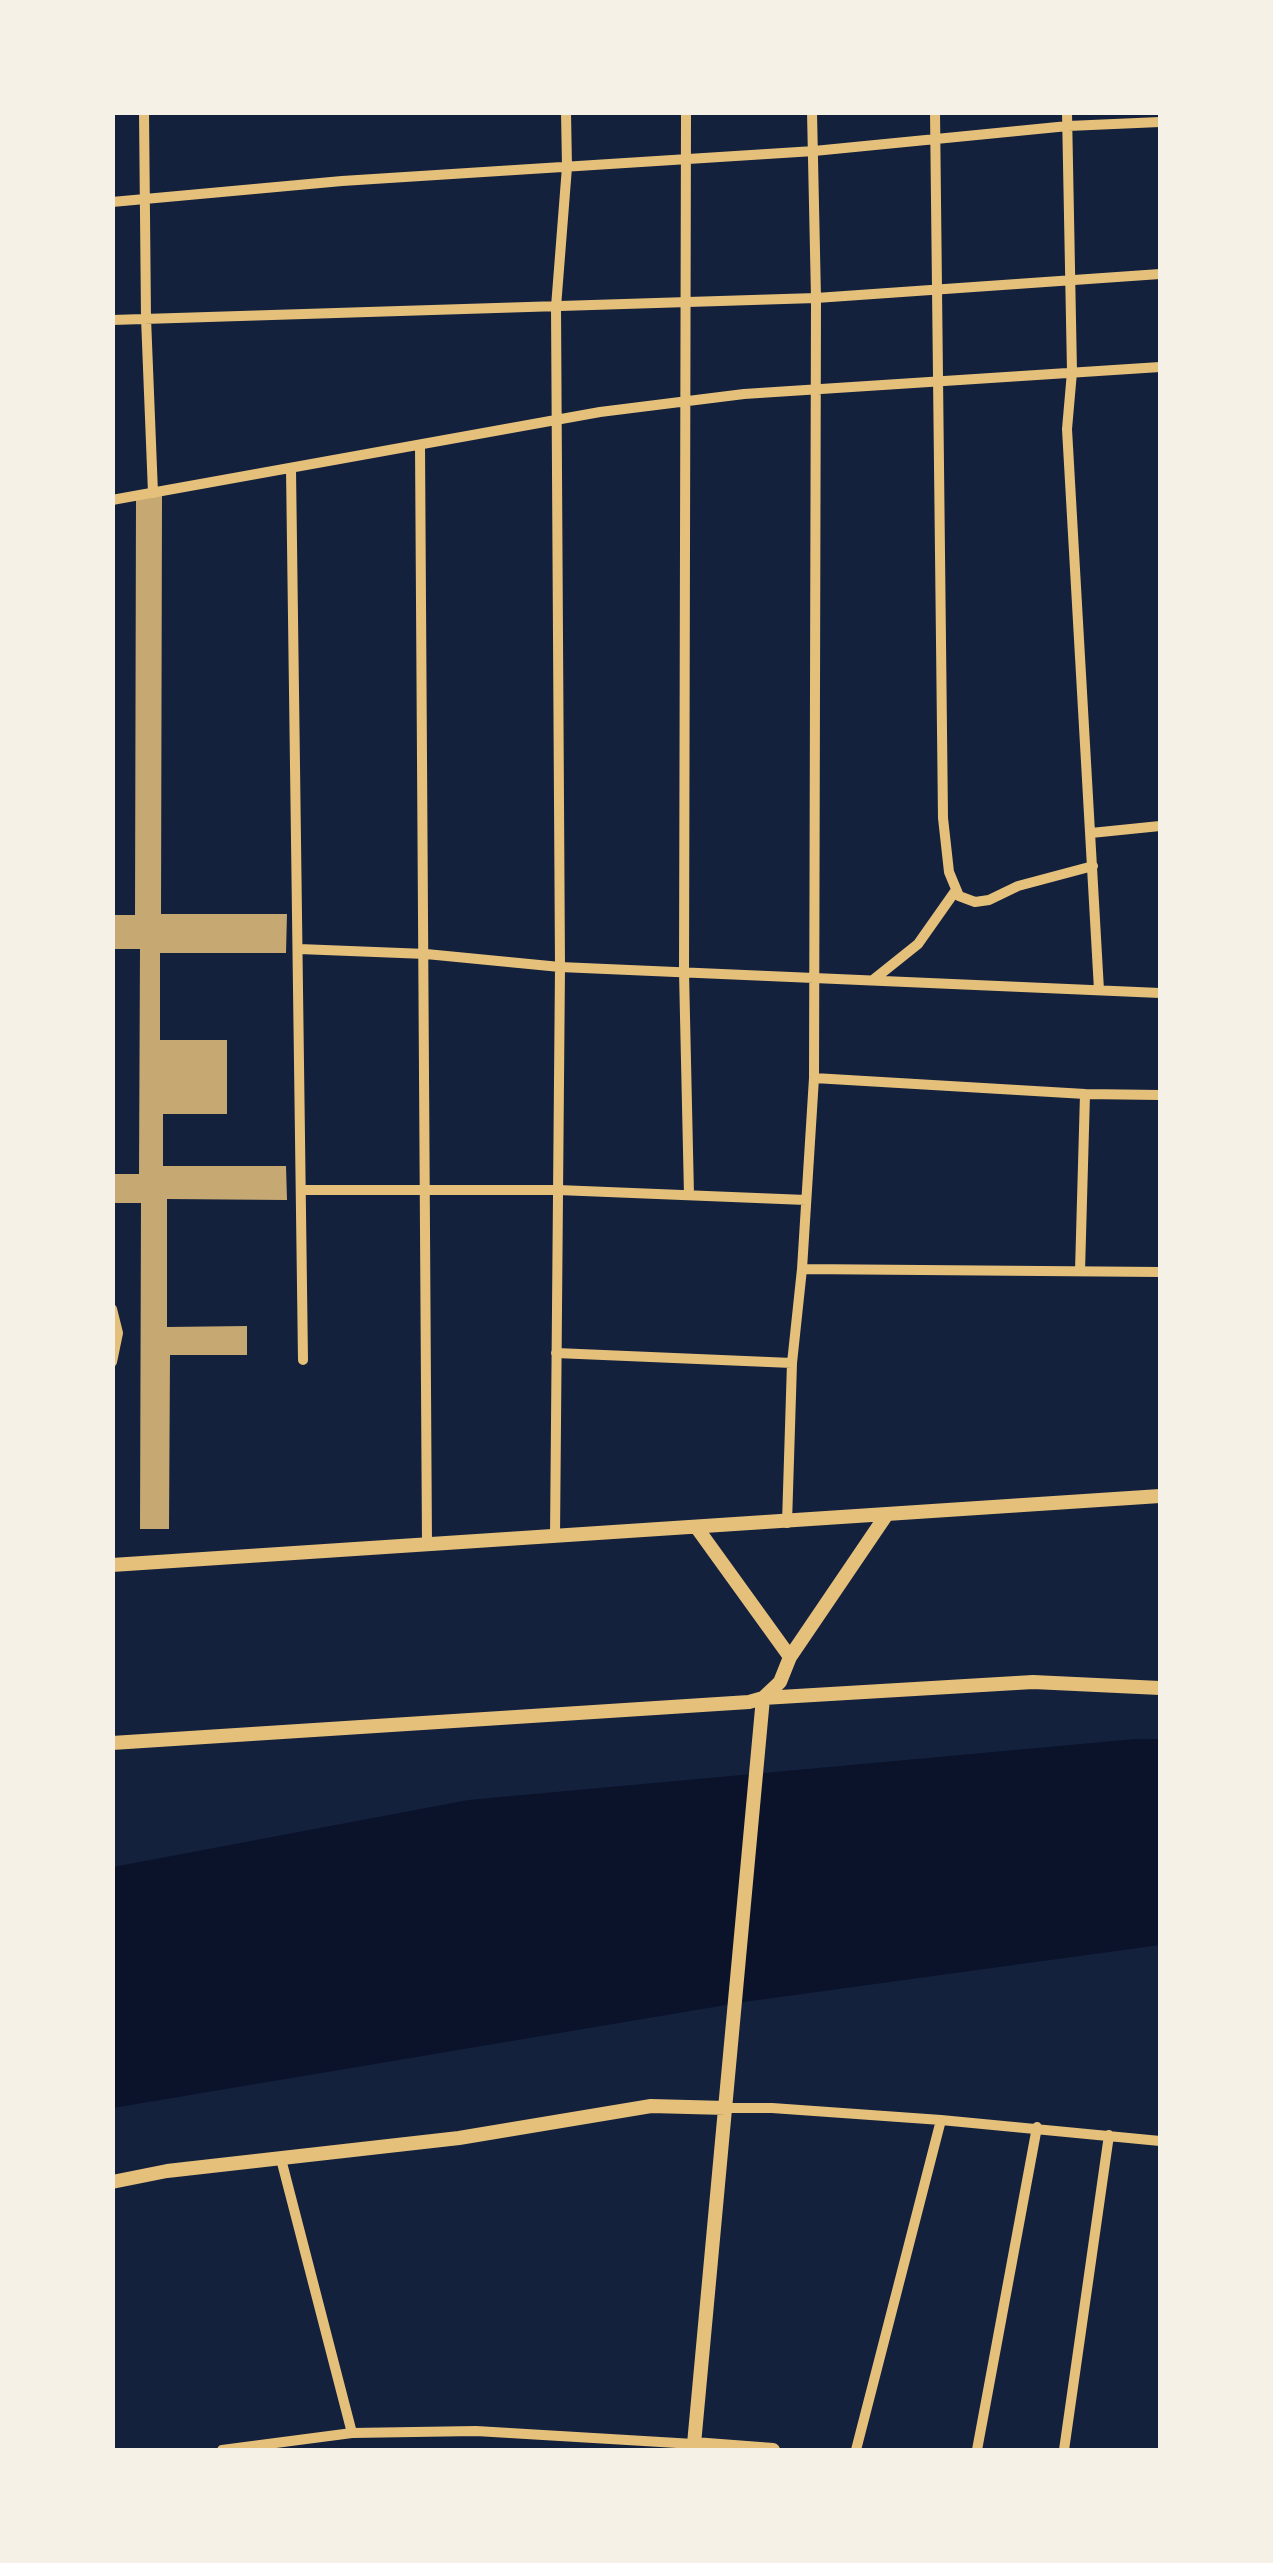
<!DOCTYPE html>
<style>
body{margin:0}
#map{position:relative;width:1273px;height:2563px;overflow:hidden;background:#14213d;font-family:Bitter,serif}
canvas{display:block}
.frame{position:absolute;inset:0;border:115px solid #f6f1e7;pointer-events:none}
</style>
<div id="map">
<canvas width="1273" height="2563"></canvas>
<div class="frame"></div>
</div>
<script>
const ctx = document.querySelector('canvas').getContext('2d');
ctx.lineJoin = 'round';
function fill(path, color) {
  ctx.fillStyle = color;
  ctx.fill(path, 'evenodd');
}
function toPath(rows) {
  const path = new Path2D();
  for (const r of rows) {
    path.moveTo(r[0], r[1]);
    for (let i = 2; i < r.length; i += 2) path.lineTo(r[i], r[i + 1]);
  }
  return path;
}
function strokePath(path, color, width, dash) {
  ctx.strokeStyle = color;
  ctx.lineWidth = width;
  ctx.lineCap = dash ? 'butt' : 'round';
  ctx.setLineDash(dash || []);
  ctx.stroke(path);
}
fill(toPath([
 [1135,1739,1160,1739,1160,1945,744,2002,113,2108,113,1867,468,1800]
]), '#0b132b');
fill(toPath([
 [136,496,162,496,161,914,287,914,286,953,160,953,160,1040,227,1040,227,1114,163,1114,163,1166,286,1166,287,1200,167,1199,167,1327,247,1326,247,1355,170,1355,169,1529,140,1529,141,1203,112,1203,112,1174,139,1174,140,949,112,949,112,915,135,915]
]), '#c6a872');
strokePath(toPath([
 [144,112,146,318,153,493],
 [686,112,684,972,689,1195],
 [935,112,943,818,949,872,959,896,975,902,989,900,1018,886,1093,866],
 [1067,112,1072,372,1067,429,1099,990],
 [112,202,342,181,814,151,1068,126,1160,122],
 [112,320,816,298,1160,274],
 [420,445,427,1544],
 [291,469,303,1360],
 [112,500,600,412,744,394,1160,367],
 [1091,833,1160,826],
 [299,949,426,954,560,967,1160,993],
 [873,980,918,944,956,890],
 [814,1078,1085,1094,1080,1271],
 [1085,1094,1160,1095],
 [302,1190,558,1190,806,1200],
 [802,1269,1160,1272],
 [112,1309,118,1333,112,1362],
 [556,1353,792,1363],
 [787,1523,792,1363,802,1269,814,1078,816,298,812,112],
 [555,1536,560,967,556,307,567,167,566,112],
 [726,2108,772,2108,941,2120,1160,2141],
 [281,2159,352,2433],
 [222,2450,352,2433,476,2431,694,2444],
 [856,2450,941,2120],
 [977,2450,1037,2127],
 [1064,2450,1109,2135]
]), '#e5c07b', 10);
strokePath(toPath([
 [697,1528,790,1657],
 [112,1565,1160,1496],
 [112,1743,749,1702,763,1698,780,1682,790,1657,887,1514],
 [112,2182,167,2171,459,2138,651,2106,726,2108],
 [773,2450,694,2444,763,1698,1033,1682,1160,1688]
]), '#e5c07b', 14);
</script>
